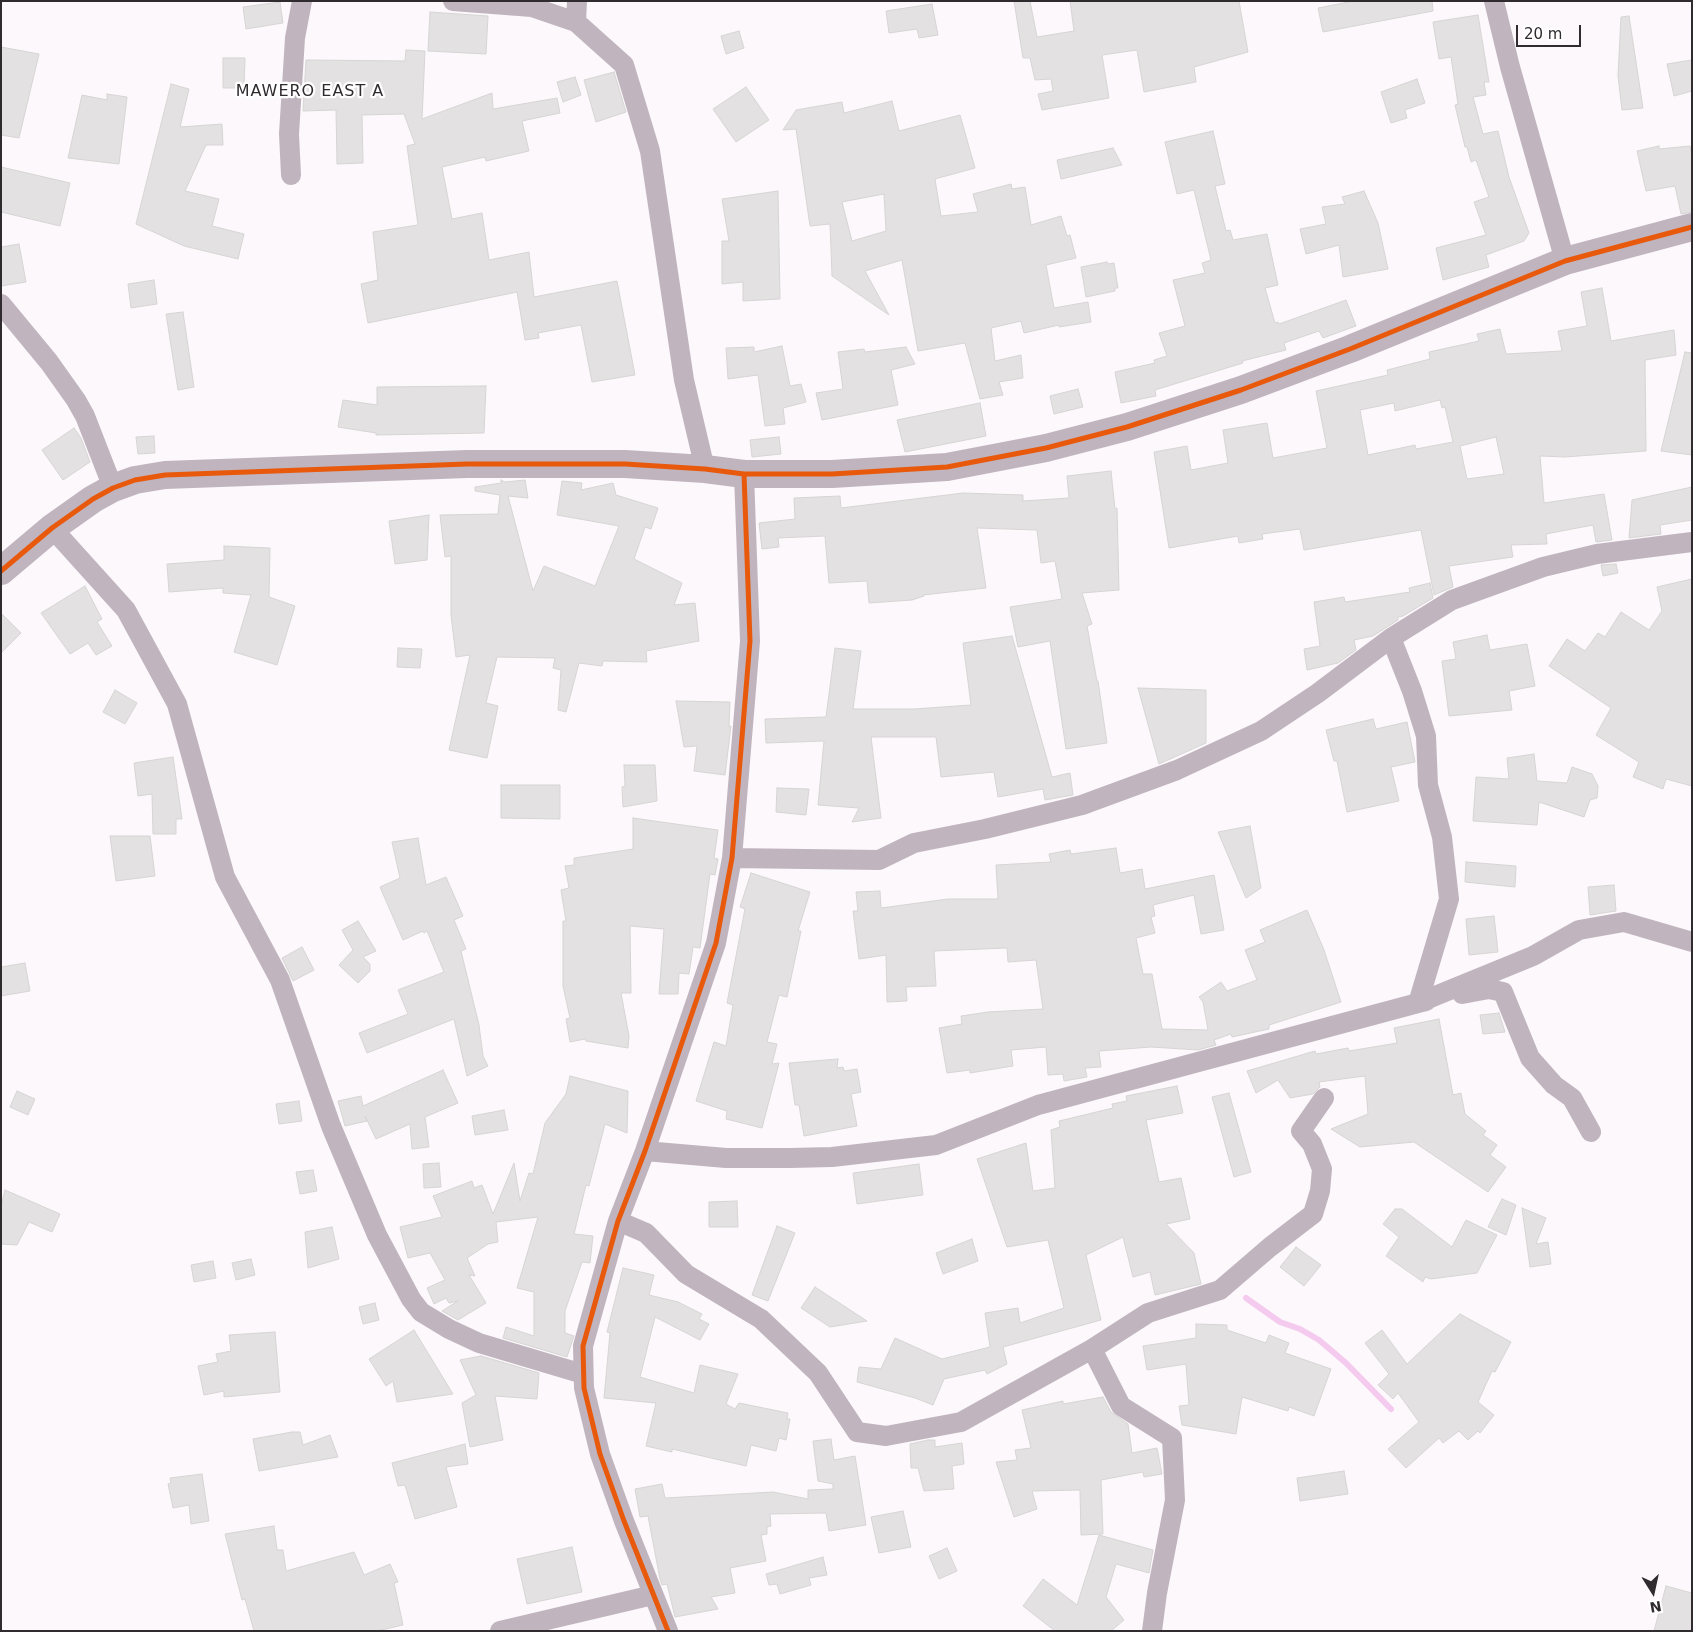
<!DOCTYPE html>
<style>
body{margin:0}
#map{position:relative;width:1693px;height:1632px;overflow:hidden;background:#fcf8fb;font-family:"DejaVu Sans",sans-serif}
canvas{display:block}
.frame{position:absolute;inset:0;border:2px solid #302b2f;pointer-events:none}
.north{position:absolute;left:1628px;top:1567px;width:50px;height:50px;-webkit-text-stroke:4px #fff;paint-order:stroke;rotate:170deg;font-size:14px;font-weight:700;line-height:20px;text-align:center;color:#302b2f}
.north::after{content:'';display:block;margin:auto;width:18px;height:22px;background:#302b2f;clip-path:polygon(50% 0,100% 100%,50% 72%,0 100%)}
.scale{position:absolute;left:1516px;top:25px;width:65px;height:22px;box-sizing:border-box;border:2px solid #302b2f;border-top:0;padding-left:6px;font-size:15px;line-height:18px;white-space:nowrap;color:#302b2f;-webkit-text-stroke:4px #fff;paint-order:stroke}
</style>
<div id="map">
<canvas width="1693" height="1632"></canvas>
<div class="frame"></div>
<div class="north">N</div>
<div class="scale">20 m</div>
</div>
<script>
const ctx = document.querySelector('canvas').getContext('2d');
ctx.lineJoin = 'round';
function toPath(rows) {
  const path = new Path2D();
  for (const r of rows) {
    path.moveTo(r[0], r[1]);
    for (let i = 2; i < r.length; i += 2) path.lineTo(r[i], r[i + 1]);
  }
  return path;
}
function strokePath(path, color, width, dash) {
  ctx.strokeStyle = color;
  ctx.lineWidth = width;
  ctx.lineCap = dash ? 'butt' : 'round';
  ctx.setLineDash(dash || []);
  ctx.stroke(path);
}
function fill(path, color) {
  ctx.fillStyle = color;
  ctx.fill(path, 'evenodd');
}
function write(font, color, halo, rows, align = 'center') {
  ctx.font = font + ' "DejaVu Sans",sans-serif';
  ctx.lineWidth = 4.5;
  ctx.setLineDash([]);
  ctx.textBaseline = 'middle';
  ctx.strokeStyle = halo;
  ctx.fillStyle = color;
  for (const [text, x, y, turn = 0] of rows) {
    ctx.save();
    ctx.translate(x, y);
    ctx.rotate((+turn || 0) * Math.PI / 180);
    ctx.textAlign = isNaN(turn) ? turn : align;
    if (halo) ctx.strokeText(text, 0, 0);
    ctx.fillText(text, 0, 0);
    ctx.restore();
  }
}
strokePath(toPath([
 [1246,1298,1280,1322,1300,1329,1319,1340,1346,1363,1391,1409]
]), '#f5caef', 6);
const building = toPath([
 [1014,1,1030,1,1037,37,1074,31,1070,1,1239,1,1248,52,1194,67,1196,82,1144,92,1137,50,1102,55,1109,98,1042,110,1038,94,1053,91,1051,79,1035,80,1030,58,1023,58,1014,1],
 [1354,1,1432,1,1433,11,1323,32,1318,8,1354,1],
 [280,2,283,23,246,29,243,7,280,2],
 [932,4,938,35,919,38,917,29,889,33,886,11,932,4],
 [430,12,488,16,486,54,428,51,430,12],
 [1478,15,1489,82,1484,82,1486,95,1473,97,1483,134,1498,131,1509,177,1529,233,1524,241,1486,255,1489,267,1443,280,1436,248,1486,235,1474,202,1489,197,1476,160,1471,162,1467,147,1465,147,1455,105,1458,104,1451,57,1439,59,1433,22,1478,15],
 [1629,16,1643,108,1622,110,1618,76,1621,17,1629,16],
 [739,31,744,48,726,54,721,36,739,31],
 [1,47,39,54,19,138,1,135,1,47],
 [406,50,425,51,422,119,492,93,493,109,557,98,560,113,522,121,529,151,486,161,485,157,442,167,452,219,482,213,489,260,529,252,534,297,617,281,635,375,592,382,581,325,538,333,539,338,525,340,517,292,368,323,361,284,378,280,373,232,418,225,407,146,415,144,404,114,362,115,363,163,337,164,336,110,303,111,306,60,405,61,406,50],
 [223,58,245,58,244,88,223,88,223,58],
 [1692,60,1692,91,1674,96,1667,64,1692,60],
 [614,72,626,112,596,122,584,80,614,72],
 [575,77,581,95,563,102,557,82,575,77],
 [1417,79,1425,103,1405,110,1407,118,1391,123,1381,92,1417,79],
 [171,84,189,89,180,127,222,124,223,145,206,145,185,191,219,199,212,226,244,234,238,259,184,246,136,224,171,84],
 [746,87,769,120,736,142,713,109,746,87],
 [107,94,127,97,119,164,68,158,82,95,107,100,107,94],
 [892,101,899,131,960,115,975,168,935,179,941,216,978,212,973,194,1011,184,1012,189,1025,187,1031,225,1061,216,1067,236,1070,235,1076,258,1046,265,1054,308,1088,302,1091,322,1059,327,1059,325,1024,333,1021,321,991,328,995,361,1021,355,1023,378,999,382,1003,395,980,399,965,343,918,351,902,260,865,271,889,315,832,276,830,224,810,226,796,129,783,130,796,110,842,102,844,113,892,101],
 [884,194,886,231,852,241,842,202,884,194],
 [1213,131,1225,184,1215,186,1226,231,1230,230,1233,240,1267,234,1278,285,1265,288,1275,323,1278,322,1279,324,1346,300,1356,326,1323,338,1319,331,1284,343,1286,350,1242,361,1243,363,1155,390,1156,396,1121,403,1115,372,1155,363,1154,360,1167,356,1159,333,1185,326,1173,280,1205,273,1202,263,1211,260,1194,190,1177,194,1165,142,1213,131],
 [1659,146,1659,149,1690,146,1692,155,1692,212,1681,214,1675,186,1646,191,1637,151,1659,146],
 [1113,148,1122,165,1061,179,1057,160,1113,148],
 [1,167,70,183,60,226,1,212,1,167],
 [778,191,780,299,743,301,743,282,722,284,722,241,729,241,722,199,778,191],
 [1364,191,1378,223,1388,269,1343,277,1339,245,1306,254,1300,229,1326,224,1322,207,1345,204,1342,197,1364,191],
 [19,244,26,282,1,286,1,247,19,244],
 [1107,262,1108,264,1114,263,1118,288,1115,288,1115,291,1086,297,1081,267,1107,262],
 [154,280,157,304,131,308,128,284,154,280],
 [1602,288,1611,341,1674,330,1676,355,1645,360,1646,451,1565,457,1540,456,1544,503,1604,494,1612,540,1596,542,1593,525,1546,534,1547,544,1511,545,1513,557,1449,566,1453,587,1434,595,1421,530,1304,550,1300,529,1262,534,1263,539,1239,543,1238,536,1169,548,1154,452,1187,446,1191,470,1228,463,1223,430,1267,423,1273,458,1327,448,1316,391,1388,375,1387,370,1430,359,1429,352,1479,341,1477,334,1500,329,1506,354,1562,351,1558,331,1587,326,1581,292,1602,288],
 [1440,400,1442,408,1445,407,1453,442,1416,449,1415,445,1368,455,1360,410,1394,403,1395,411,1440,400],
 [1496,437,1504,474,1467,479,1460,446,1496,437],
 [183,312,194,387,178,390,166,314,183,312],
 [782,346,790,386,801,384,806,402,783,408,785,424,765,426,758,375,728,379,726,348,754,347,754,352,782,346],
 [906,347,915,364,891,370,898,405,822,420,816,393,843,389,838,352,864,349,865,352,906,347],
 [1685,352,1692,353,1692,455,1661,451,1685,352],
 [486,386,484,433,376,435,376,433,338,427,343,400,377,405,377,387,486,386],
 [1078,389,1083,407,1054,414,1050,396,1078,389],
 [980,403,986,436,905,452,897,420,980,403],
 [74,428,81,438,90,462,63,480,42,450,74,428],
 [154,436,155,453,138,454,136,437,154,436],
 [779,437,781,454,752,457,750,440,779,437],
 [1111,471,1115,509,1117,508,1119,590,1082,593,1092,624,1087,626,1097,681,1098,681,1107,743,1066,749,1050,641,1018,647,1010,607,1062,599,1055,561,1041,563,1037,530,977,528,986,588,923,595,924,596,912,600,869,603,867,581,829,583,825,536,778,538,779,547,762,549,759,523,795,519,794,498,840,496,841,508,963,493,1023,495,1023,501,1069,498,1067,476,1111,471],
 [501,480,505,482,525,480,528,498,508,496,533,591,544,566,595,586,619,526,557,515,562,481,582,483,581,490,613,483,616,495,658,508,651,529,645,527,634,559,682,583,674,605,695,603,699,641,646,651,647,662,603,661,602,666,579,663,566,712,558,710,561,670,553,668,555,658,497,657,486,703,498,706,487,758,449,750,470,655,456,657,451,615,451,556,445,557,440,515,498,514,500,495,475,491,475,487,501,483,501,480],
 [1692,487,1692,520,1660,525,1661,534,1629,538,1632,500,1692,487],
 [429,515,427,560,395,564,389,521,429,515],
 [224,546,270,548,269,597,295,606,277,665,234,652,251,595,223,593,223,588,169,592,167,564,224,560,224,546],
 [1616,564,1618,573,1603,576,1601,565,1616,564],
 [1692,579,1692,786,1666,779,1663,789,1633,777,1639,762,1596,735,1611,708,1549,666,1567,639,1585,651,1598,633,1605,637,1621,612,1649,630,1662,611,1657,587,1692,579],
 [1430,583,1433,598,1403,616,1398,617,1398,620,1373,636,1354,640,1356,650,1338,663,1307,670,1304,649,1320,646,1314,602,1344,597,1345,602,1410,592,1409,588,1430,583],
 [85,586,102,619,97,622,112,646,96,655,88,643,70,654,41,613,85,586],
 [1,613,21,633,1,653,1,613],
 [1487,635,1490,650,1527,644,1535,686,1509,691,1512,710,1449,716,1442,661,1456,659,1453,642,1487,635],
 [1012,636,1052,777,1070,773,1073,795,1045,800,1043,789,998,797,994,772,941,777,936,737,871,737,881,818,852,822,859,808,818,805,824,741,766,743,765,719,826,717,835,648,861,651,853,709,914,709,971,705,963,643,1012,636],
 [398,648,422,649,420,668,397,667,398,648],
 [1138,688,1206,690,1206,743,1159,764,1138,688],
 [115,690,137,703,125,724,103,712,115,690],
 [676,701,730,702,729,727,731,726,725,775,694,771,697,746,684,747,676,701],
 [1373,719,1376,729,1407,722,1415,762,1391,767,1399,801,1347,812,1337,761,1334,761,1326,730,1373,719],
 [1534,754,1537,781,1567,783,1572,767,1592,774,1598,786,1597,798,1590,800,1584,817,1539,802,1537,825,1473,821,1476,777,1509,779,1507,758,1534,754],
 [173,757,182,819,176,819,176,834,153,834,152,794,138,796,134,763,173,757],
 [624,765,655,765,657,801,623,807,622,787,625,786,624,765],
 [501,785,560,785,560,819,501,818,501,785],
 [777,788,809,789,806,815,776,812,777,788],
 [633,818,718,830,714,858,718,859,715,875,710,874,700,948,693,947,689,974,679,973,678,994,659,994,664,929,630,926,631,993,621,993,629,1036,628,1048,586,1041,585,1039,570,1042,566,1019,570,1018,563,986,563,921,566,921,561,890,569,888,565,866,574,865,574,858,633,849,633,818],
 [1250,826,1261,888,1246,898,1218,832,1250,826],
 [110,836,150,836,155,876,116,881,110,836],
 [418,838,426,885,446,877,463,916,454,920,466,949,461,951,479,1025,483,1056,488,1066,467,1076,454,1019,367,1053,359,1033,408,1014,398,990,444,972,427,931,424,933,423,931,403,940,380,887,400,878,392,842,418,838],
 [1116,848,1120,873,1142,869,1145,889,1214,875,1224,930,1201,934,1194,895,1153,905,1155,916,1151,917,1155,933,1136,938,1143,974,1152,974,1162,1029,1208,1030,1203,1002,1199,997,1221,982,1227,991,1257,980,1245,950,1265,942,1260,930,1307,910,1324,950,1341,1002,1269,1025,1269,1029,1232,1037,1231,1034,1214,1040,1216,1045,1198,1050,1151,1047,1099,1051,1101,1067,1085,1068,1087,1077,1064,1081,1063,1074,1048,1075,1046,1047,1011,1050,1013,1066,970,1073,970,1070,947,1073,939,1028,962,1024,961,1016,988,1012,1043,1009,1036,960,1008,962,1007,948,934,951,936,986,906,987,907,1001,887,1002,886,955,859,959,853,911,858,911,856,892,880,891,881,908,948,899,998,899,996,865,1051,862,1049,854,1070,850,1071,854,1116,848],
 [1466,862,1516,866,1515,887,1465,882,1466,862],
 [751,873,810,892,798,931,801,931,787,997,779,995,767,1042,777,1044,772,1064,779,1063,762,1128,726,1119,727,1111,696,1101,714,1042,726,1046,733,1005,727,1003,745,909,740,907,751,873],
 [1614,885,1616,911,1590,915,1588,887,1614,885],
 [1494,916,1498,952,1469,955,1466,919,1494,916],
 [358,921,376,951,363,957,370,964,370,971,358,983,339,965,353,950,342,930,358,921],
 [302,947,314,970,293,981,282,958,302,947],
 [25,963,30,991,1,996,1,967,25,963],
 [1499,1013,1505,1032,1483,1034,1480,1015,1499,1013],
 [1439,1019,1453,1095,1461,1093,1465,1114,1486,1131,1483,1135,1497,1145,1490,1155,1506,1167,1488,1192,1414,1142,1360,1147,1331,1129,1368,1114,1365,1076,1319,1082,1320,1087,1313,1094,1290,1098,1278,1080,1256,1093,1247,1071,1315,1051,1316,1054,1348,1048,1349,1051,1397,1043,1394,1028,1439,1019],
 [838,1059,837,1068,843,1067,844,1071,857,1069,861,1092,851,1094,857,1126,804,1136,799,1105,795,1105,789,1063,838,1059],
 [443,1070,458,1103,425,1117,429,1147,412,1149,410,1124,376,1139,365,1116,367,1121,345,1126,338,1101,361,1096,363,1106,443,1070],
 [570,1076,628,1091,627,1133,605,1124,589,1186,586,1185,574,1234,593,1236,590,1263,582,1262,565,1311,565,1333,574,1336,567,1357,503,1338,506,1327,534,1336,534,1292,517,1288,538,1217,496,1222,498,1242,488,1244,467,1258,475,1276,469,1275,486,1303,458,1320,442,1311,458,1301,449,1303,446,1298,434,1304,427,1288,445,1280,430,1253,408,1258,400,1227,442,1217,433,1196,472,1181,474,1188,482,1185,493,1214,514,1163,520,1201,529,1173,533,1174,545,1123,566,1094,570,1076],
 [1177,1086,1183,1113,1146,1120,1159,1182,1181,1178,1190,1219,1166,1224,1194,1253,1201,1284,1155,1295,1150,1272,1133,1277,1123,1237,1086,1255,1101,1320,1003,1347,1007,1364,987,1374,985,1370,944,1379,933,1405,915,1398,857,1382,859,1367,881,1369,895,1338,942,1359,990,1347,985,1313,1018,1308,1020,1323,1064,1308,1048,1240,1007,1247,977,1159,1026,1143,1033,1191,1055,1188,1051,1130,1060,1127,1059,1121,1113,1108,1112,1104,1127,1101,1126,1096,1177,1086],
 [17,1091,35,1099,28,1115,10,1107,17,1091],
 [1229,1093,1251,1172,1234,1177,1212,1097,1229,1093],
 [299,1101,302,1121,279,1124,276,1104,299,1101],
 [504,1110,508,1130,475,1135,472,1116,504,1110],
 [439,1163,441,1187,424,1188,423,1164,439,1163],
 [919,1164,923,1195,857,1204,853,1173,919,1164],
 [313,1170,317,1191,300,1194,296,1172,313,1170],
 [5,1190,60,1214,52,1232,29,1222,17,1245,1,1244,1,1206,5,1190],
 [1502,1199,1516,1205,1506,1235,1488,1227,1502,1199],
 [737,1201,738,1227,709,1227,709,1202,737,1201],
 [1522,1208,1546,1218,1536,1244,1548,1242,1551,1264,1530,1267,1522,1208],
 [1395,1209,1402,1209,1452,1247,1466,1220,1497,1235,1477,1273,1431,1279,1425,1277,1423,1282,1386,1256,1399,1237,1383,1224,1395,1209],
 [777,1226,795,1233,768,1301,752,1295,777,1226],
 [332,1227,339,1259,308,1268,305,1232,332,1227],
 [972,1239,978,1261,943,1274,936,1253,972,1239],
 [1296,1247,1321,1265,1304,1286,1280,1267,1296,1247],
 [251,1259,255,1275,236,1280,232,1263,251,1259],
 [213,1261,216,1278,194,1282,191,1265,213,1261],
 [623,1268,654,1275,649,1295,678,1302,702,1314,699,1319,709,1324,700,1340,655,1317,640,1377,694,1393,700,1365,738,1374,726,1404,735,1409,739,1403,788,1413,787,1419,790,1419,786,1440,779,1438,776,1451,751,1445,746,1466,672,1449,672,1452,646,1446,656,1403,604,1398,610,1333,607,1332,623,1268],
 [815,1287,867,1321,830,1327,801,1308,815,1287],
 [375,1303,379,1320,363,1324,359,1307,375,1303],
 [1460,1314,1511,1342,1495,1372,1492,1371,1478,1402,1494,1415,1480,1433,1478,1431,1468,1440,1459,1431,1443,1443,1439,1438,1406,1468,1388,1449,1419,1422,1398,1393,1393,1399,1378,1385,1389,1374,1365,1343,1382,1330,1407,1364,1460,1314],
 [1196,1324,1227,1325,1227,1330,1266,1343,1269,1335,1289,1343,1285,1353,1331,1369,1314,1416,1289,1407,1288,1411,1242,1397,1236,1434,1182,1425,1179,1406,1189,1405,1186,1364,1147,1370,1143,1346,1196,1338,1196,1324],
 [414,1330,428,1353,453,1394,397,1402,393,1381,386,1386,369,1359,414,1330],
 [275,1332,280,1392,224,1397,224,1391,204,1395,198,1366,218,1362,216,1354,231,1351,229,1335,275,1332],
 [481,1356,539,1373,537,1399,495,1396,503,1440,470,1447,462,1403,476,1395,460,1360,481,1356],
 [1103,1397,1111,1412,1128,1424,1132,1453,1157,1448,1162,1474,1144,1477,1143,1472,1101,1480,1103,1534,1081,1535,1080,1490,1032,1491,1037,1509,1014,1517,996,1462,1017,1460,1015,1450,1031,1448,1022,1410,1063,1401,1063,1404,1103,1397],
 [292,1432,300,1432,303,1445,330,1435,338,1457,259,1471,253,1439,292,1432],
 [831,1439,834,1460,855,1456,866,1525,829,1531,826,1513,770,1514,771,1526,767,1527,767,1534,761,1535,766,1561,730,1568,735,1593,711,1597,718,1609,675,1617,667,1584,662,1585,660,1579,648,1516,640,1517,635,1489,662,1484,665,1498,773,1492,808,1499,808,1490,833,1489,833,1484,818,1481,813,1441,831,1439],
 [928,1440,935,1440,935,1447,962,1443,964,1464,952,1466,954,1489,924,1491,918,1468,911,1468,910,1444,928,1440],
 [465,1444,468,1464,446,1467,457,1507,415,1519,405,1485,398,1486,392,1463,465,1444],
 [1344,1471,1348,1494,1300,1501,1297,1478,1344,1471],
 [202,1474,209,1521,191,1524,189,1505,173,1508,168,1484,171,1483,170,1478,202,1474],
 [903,1511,911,1547,879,1553,871,1517,903,1511],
 [274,1526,277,1550,283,1550,286,1571,354,1552,364,1575,390,1564,398,1582,394,1583,403,1625,377,1631,254,1631,245,1599,242,1600,225,1534,274,1526],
 [1099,1535,1153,1550,1149,1573,1116,1564,1106,1597,1124,1620,1111,1631,1055,1631,1023,1606,1043,1579,1077,1605,1099,1535],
 [572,1547,582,1592,527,1604,517,1559,572,1547],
 [947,1548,957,1571,939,1579,929,1556,947,1548],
 [823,1557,827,1575,809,1578,811,1585,780,1594,777,1584,769,1585,766,1574,823,1557],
 [1666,1586,1692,1593,1692,1631,1654,1631,1666,1586]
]);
fill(building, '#e3e1e1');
strokePath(building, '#d6d5d4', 1);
strokePath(toPath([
 [453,1,532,7,576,22,624,65,650,151,684,380,705,469],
 [1494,1,1510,67,1565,261],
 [576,22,577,1],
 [291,175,289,134,295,38,302,1],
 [1,304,49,362,76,400,85,416,113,488],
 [52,528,126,610,177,704,225,877,280,980,331,1126,377,1235,411,1299,421,1312,449,1329,479,1343,583,1374],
 [1391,638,1412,691,1426,736,1428,785,1442,837,1449,899,1418,1003,1426,1001],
 [732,858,879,860,914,843,985,829,1082,805,1177,770,1261,731,1318,693,1391,638,1452,600,1543,567,1597,554,1692,542],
 [1462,994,1489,989,1503,992,1530,1058,1554,1085,1572,1098,1591,1132],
 [645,1151,726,1158,791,1158,832,1157,936,1145,1038,1105,1418,1003,1533,956,1579,930,1624,922,1692,942],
 [618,1221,646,1233,686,1274,761,1319,818,1373,857,1432,886,1436,961,1422,1092,1349,1121,1406,1172,1438,1175,1500,1157,1593,1152,1631],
 [1092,1349,1148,1313,1220,1290,1270,1247,1313,1214,1320,1191,1322,1169,1312,1144,1301,1131,1324,1098],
 [500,1631,653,1595],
 [668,1631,624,1521,600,1454,584,1388,583,1346,618,1221,645,1151,716,943,732,858,750,641,744,474]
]), '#c0b5bf', 20);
strokePath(toPath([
 [1,571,52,528,93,499,113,488,135,480,165,475,467,464,625,464,705,469,744,474,832,474,947,467,1046,448,1127,427,1241,390,1350,349,1565,261,1692,227]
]), '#c0b4bf', 28);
strokePath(toPath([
 [1,571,52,528,93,499,113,488,135,480,165,475,467,464,625,464,705,469,744,474,832,474,947,467,1046,448,1127,427,1241,390,1350,349,1565,261,1692,227],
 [668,1631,624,1521,600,1454,584,1388,583,1346,618,1221,645,1151,716,943,732,858,750,641,744,474]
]), '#e8590c', 5);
ctx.letterSpacing = '1px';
write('16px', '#302b2f', '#fff', [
 ["MAWERO EAST A",310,92]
]);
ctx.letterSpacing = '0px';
</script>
